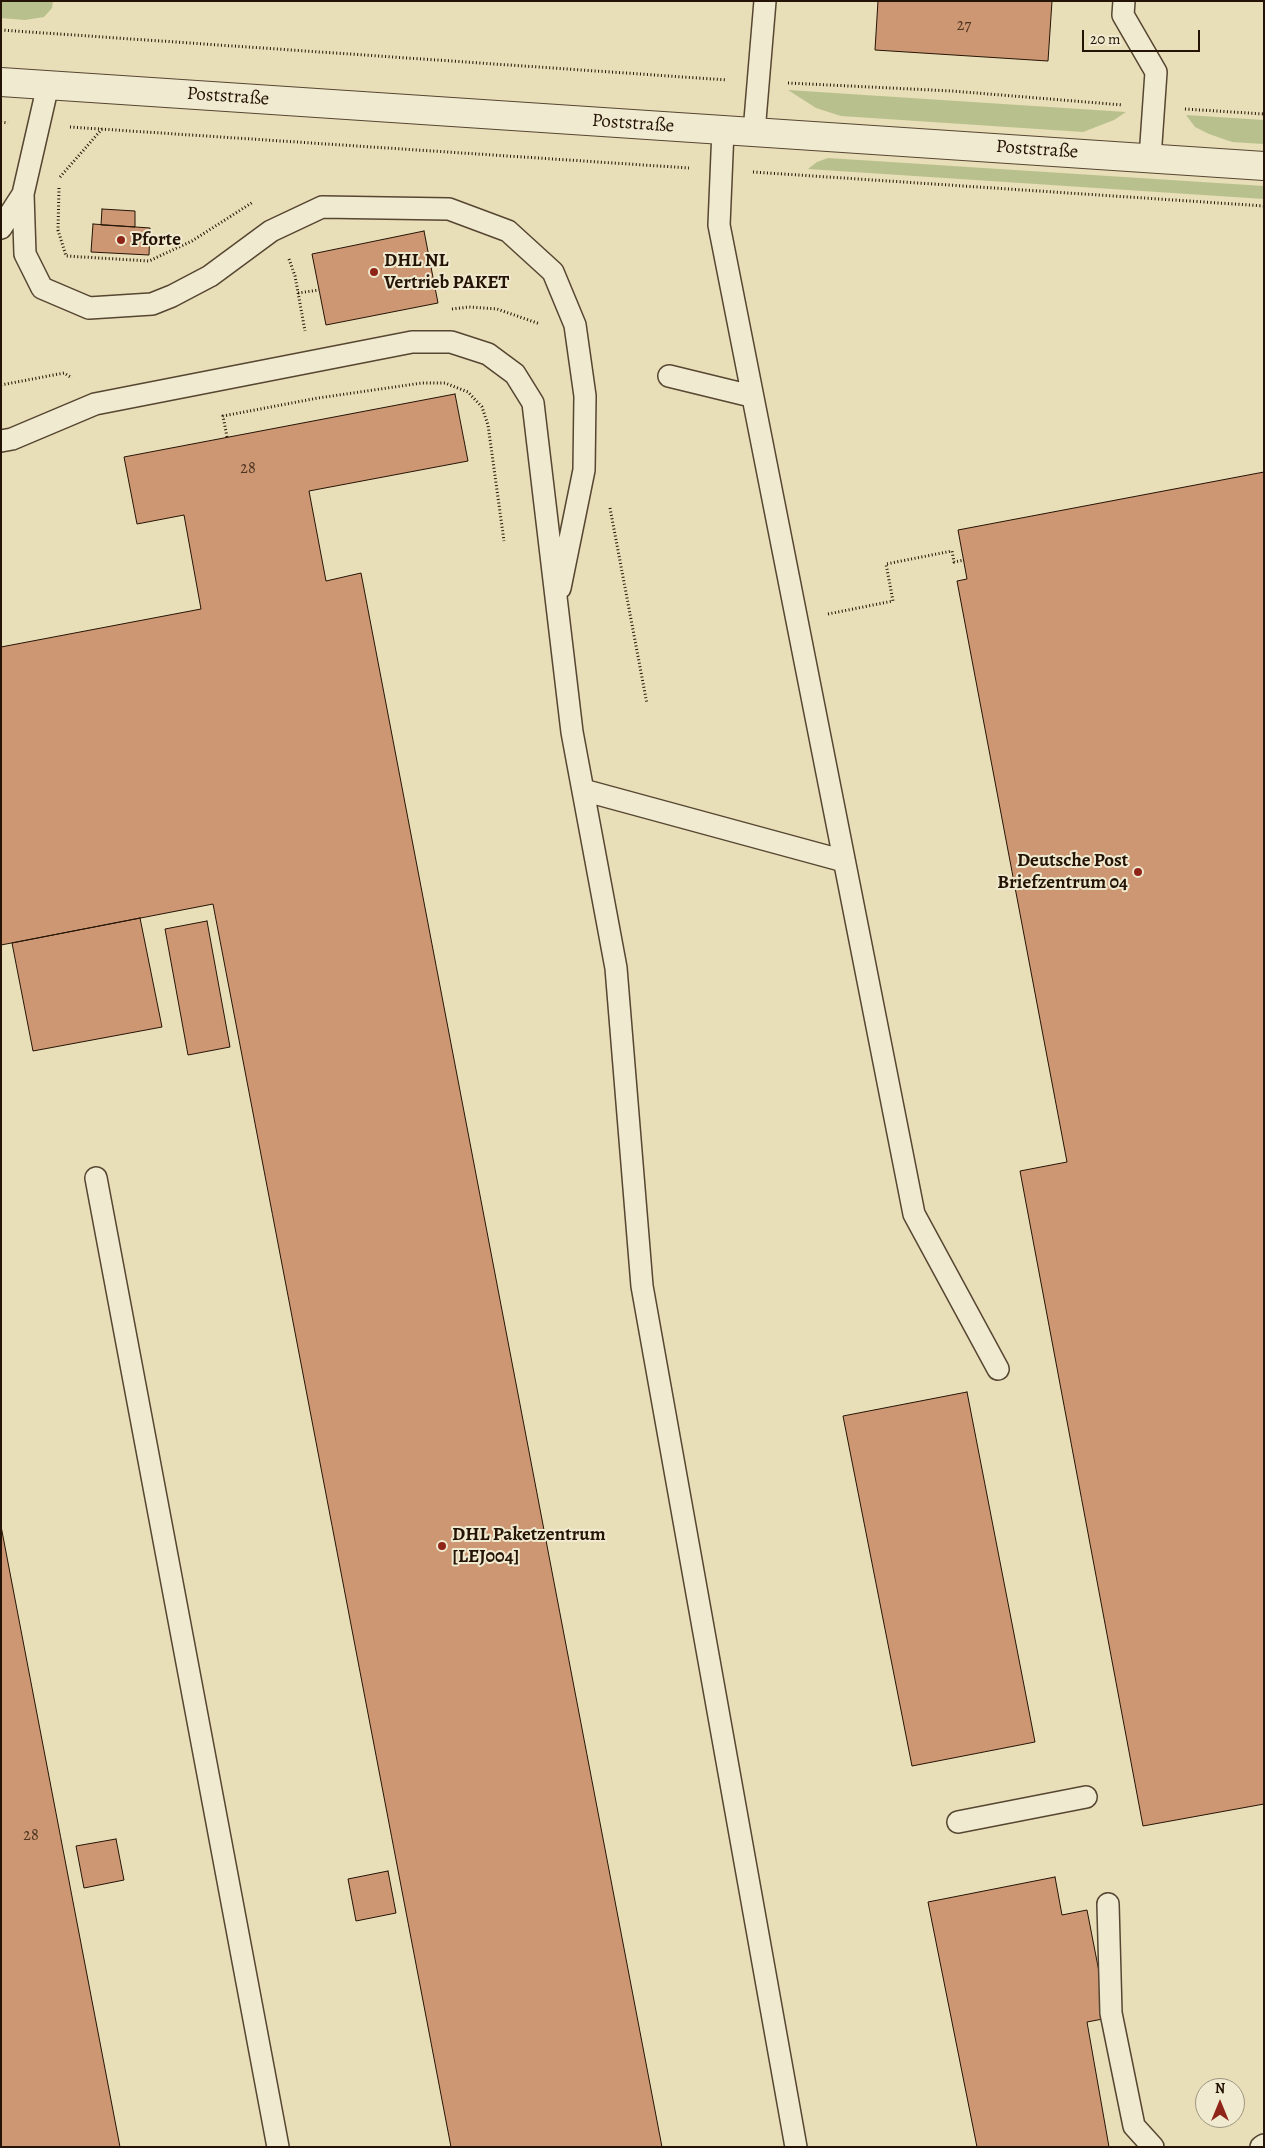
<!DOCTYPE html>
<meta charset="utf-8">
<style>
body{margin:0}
#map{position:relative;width:1265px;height:2148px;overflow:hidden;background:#e8deb7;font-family:Alegreya,serif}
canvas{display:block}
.frame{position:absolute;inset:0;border:2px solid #251405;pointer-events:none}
.north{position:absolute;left:1195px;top:2078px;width:50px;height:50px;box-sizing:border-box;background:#f0ead0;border:1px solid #9f947f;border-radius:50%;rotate:0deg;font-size:14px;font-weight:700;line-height:20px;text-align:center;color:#251405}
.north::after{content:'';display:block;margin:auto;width:18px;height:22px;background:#8f2418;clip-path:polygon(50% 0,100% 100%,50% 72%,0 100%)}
.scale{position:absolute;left:1082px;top:30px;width:118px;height:22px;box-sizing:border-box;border:2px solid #251405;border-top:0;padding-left:6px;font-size:15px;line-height:18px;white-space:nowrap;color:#251405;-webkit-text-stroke:4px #f0ead0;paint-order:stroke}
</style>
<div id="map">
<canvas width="1265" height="2148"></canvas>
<div class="frame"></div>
<div class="north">N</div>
<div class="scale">20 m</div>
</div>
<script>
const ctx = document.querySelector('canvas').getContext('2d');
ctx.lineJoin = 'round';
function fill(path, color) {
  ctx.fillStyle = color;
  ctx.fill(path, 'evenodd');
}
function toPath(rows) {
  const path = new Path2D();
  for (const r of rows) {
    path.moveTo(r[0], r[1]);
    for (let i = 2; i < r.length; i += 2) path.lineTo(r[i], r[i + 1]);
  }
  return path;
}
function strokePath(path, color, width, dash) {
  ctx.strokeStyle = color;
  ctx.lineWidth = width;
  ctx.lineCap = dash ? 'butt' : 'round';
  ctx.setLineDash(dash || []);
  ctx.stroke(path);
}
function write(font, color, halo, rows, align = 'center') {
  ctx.font = font + ' Alegreya,serif';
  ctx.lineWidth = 4;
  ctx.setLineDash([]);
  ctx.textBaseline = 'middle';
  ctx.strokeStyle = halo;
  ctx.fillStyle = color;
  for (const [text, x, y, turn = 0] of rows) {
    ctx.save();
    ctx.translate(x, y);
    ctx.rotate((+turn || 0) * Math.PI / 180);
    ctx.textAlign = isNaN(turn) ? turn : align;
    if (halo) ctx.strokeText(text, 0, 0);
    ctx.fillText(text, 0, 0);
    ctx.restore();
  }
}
fill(toPath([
 [1,1,53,1,52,8,44,17,25,20,1,18],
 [788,90,1126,112,1114,120,1083,132,1068,131,841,116,816,108],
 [1186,115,1264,120,1264,144,1232,142,1209,134,1195,127],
 [828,158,1264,186,1264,199,808,169,817,162]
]), '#b8c18d');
const building = toPath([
 [878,1,1052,1,1048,61,875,50,878,1],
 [102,209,135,211,135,227,101,225,102,209],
 [93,224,150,228,149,255,91,252,93,224],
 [424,231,438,303,326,325,312,254,424,231],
 [455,394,468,461,309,491,326,581,361,573,662,2147,451,2147,213,904,1,945,1,647,201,609,184,515,137,524,124,457,455,394],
 [1264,472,1264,1804,1143,1826,1020,1171,1067,1162,957,581,967,579,958,530,1264,472],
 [140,918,162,1027,33,1051,12,943,140,918],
 [207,921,230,1047,188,1055,165,929,207,921],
 [967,1392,1035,1742,912,1766,843,1416,967,1392],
 [1,1526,120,2147,1,2147,1,1526],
 [116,1839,124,1880,84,1888,76,1846,116,1839],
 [388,1871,396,1913,356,1921,348,1879,388,1871],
 [1055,1877,1062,1915,1087,1910,1108,2018,1087,2022,1109,2147,977,2147,928,1902,1055,1877]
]);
fill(building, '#cd9773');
strokePath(building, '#251405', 1);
const service = toPath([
 [1124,1,1123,15,1156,72,1150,158],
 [723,130,719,225,914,1214,998,1369],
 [754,132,765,1],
 [23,194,25,254,42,288,89,308,152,304,172,296,210,276,271,231,322,207,449,209,508,231,553,272,575,325,585,396,584,470,560,588],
 [1,228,23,194,48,85],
 [669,376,751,396],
 [1,441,12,439,95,404,412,342,451,342,488,354,515,374,533,403,572,732,616,968,642,1286,796,2147],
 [583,790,844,861],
 [96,1178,278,2147],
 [958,1822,1086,1797],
 [1108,1904,1111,2013,1134,2126,1153,2147],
 [1261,2147,1264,2145]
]);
const tertiary = toPath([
 [1,82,1264,166]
]);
strokePath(service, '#564632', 24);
strokePath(tertiary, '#564632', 30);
strokePath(toPath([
 [1,30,727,80],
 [788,83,952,91,1123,105],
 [1185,109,1264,114],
 [1,122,8,123],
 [70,127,689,168],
 [753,172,1264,206],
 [60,177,102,129],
 [59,188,58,230,66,256,149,261,192,241,253,202],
 [289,259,295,276,305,331],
 [298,293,319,290],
 [452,309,469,307,497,309,540,324],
 [1,385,64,373,72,378],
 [227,437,223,416,318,398,422,383,445,383,468,392,482,407,488,425,504,541],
 [610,508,647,704],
 [828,614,893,601,886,564,952,551,954,562,964,560]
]), '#251405', 3, [1, 2.5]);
strokePath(service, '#f0ead0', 21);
strokePath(tertiary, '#f0ead0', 28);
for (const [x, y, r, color] of [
 [121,240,5,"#8f2418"],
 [374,272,5,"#8f2418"],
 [1138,872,5,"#8f2418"],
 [442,1546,5,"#8f2418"]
]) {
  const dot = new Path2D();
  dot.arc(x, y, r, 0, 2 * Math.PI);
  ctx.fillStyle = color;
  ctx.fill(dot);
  strokePath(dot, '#f0ead0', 2);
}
write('16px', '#4f3520', null, [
 ["27",964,26],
 ["28",248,469],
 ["28",31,1836]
]);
write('19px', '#251405', '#f0ead0', [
 ["Poststraße",228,97,4],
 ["Poststraße",633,124,4],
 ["Poststraße",1037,150,4]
]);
write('bold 19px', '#251405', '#f0ead0', [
 ["Pforte",131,240],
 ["DHL NL",384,261],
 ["Vertrieb PAKET",384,283],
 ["Deutsche Post",1128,861,"right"],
 ["Briefzentrum 04",1128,883,"right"],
 ["DHL Paketzentrum",452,1535],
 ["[LEJ004]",452,1557]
], 'left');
</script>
